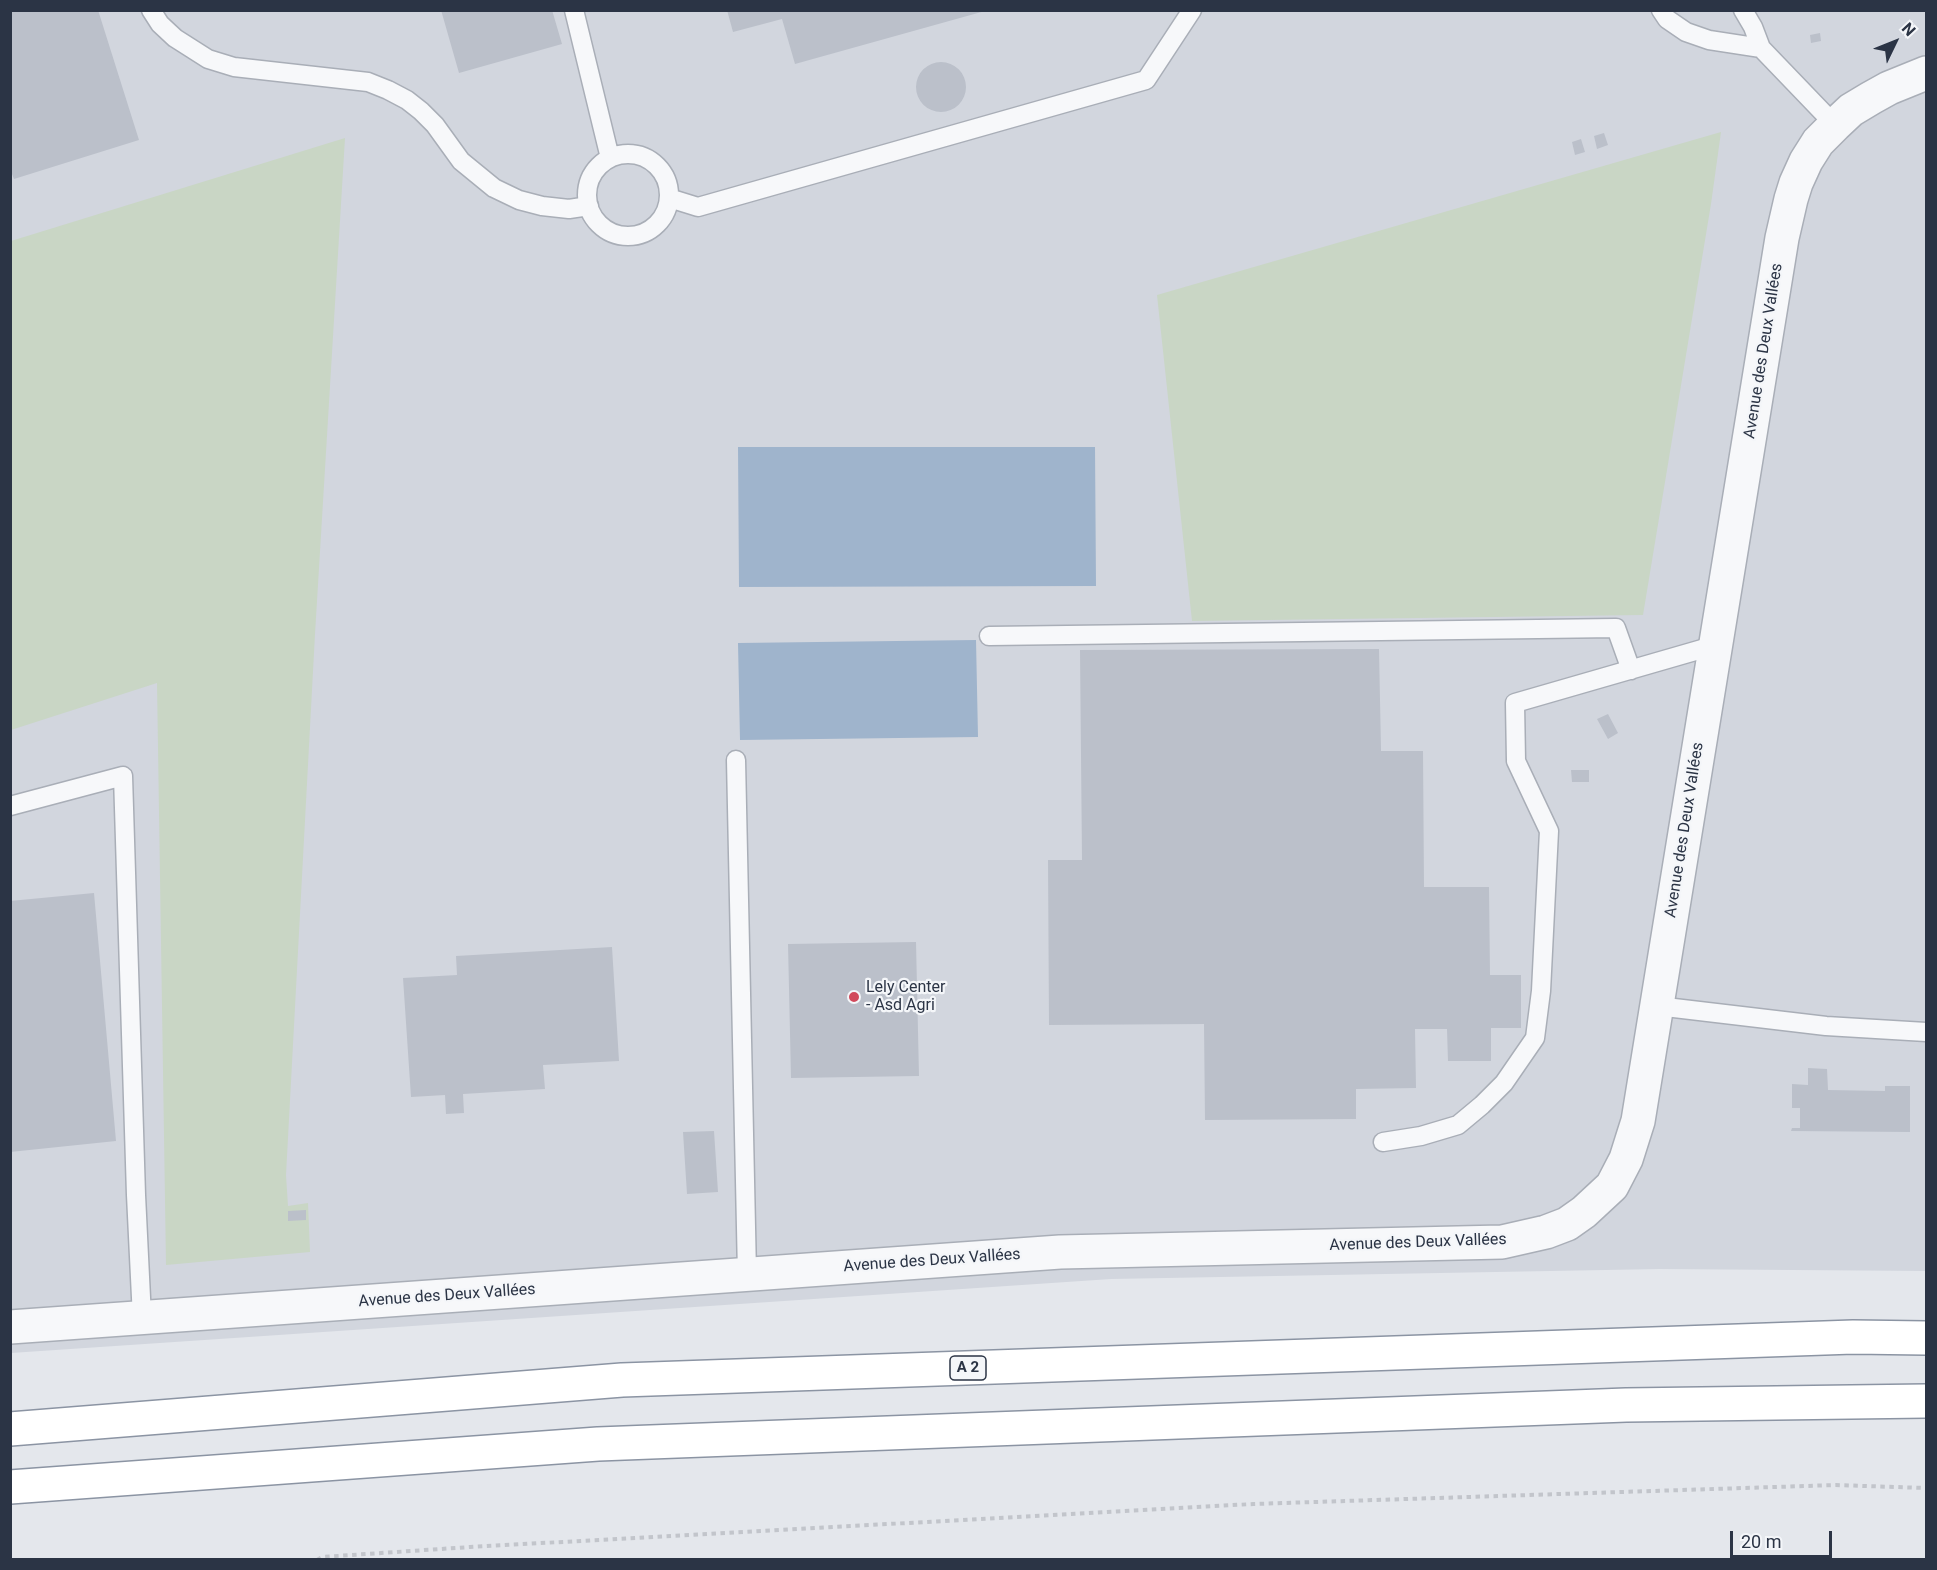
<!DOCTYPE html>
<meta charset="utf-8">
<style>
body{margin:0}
#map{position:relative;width:1937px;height:1570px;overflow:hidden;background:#e4e7ec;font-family:Roboto,sans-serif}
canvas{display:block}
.frame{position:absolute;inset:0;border:12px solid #2b3445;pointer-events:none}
.north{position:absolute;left:1865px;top:12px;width:60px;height:60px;-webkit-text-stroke:4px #f4f6f9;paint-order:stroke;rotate:47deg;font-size:16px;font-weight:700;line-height:24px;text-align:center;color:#2b3445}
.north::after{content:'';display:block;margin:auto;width:21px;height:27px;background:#2b3445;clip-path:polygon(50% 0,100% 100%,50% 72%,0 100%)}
.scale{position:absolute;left:1730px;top:1531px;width:102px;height:27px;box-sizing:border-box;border:3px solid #2b3445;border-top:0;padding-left:8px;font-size:18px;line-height:21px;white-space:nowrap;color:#2b3445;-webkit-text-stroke:4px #f4f6f9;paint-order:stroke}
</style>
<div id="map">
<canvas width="1937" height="1570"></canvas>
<div class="frame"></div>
<div class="north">N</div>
<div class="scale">20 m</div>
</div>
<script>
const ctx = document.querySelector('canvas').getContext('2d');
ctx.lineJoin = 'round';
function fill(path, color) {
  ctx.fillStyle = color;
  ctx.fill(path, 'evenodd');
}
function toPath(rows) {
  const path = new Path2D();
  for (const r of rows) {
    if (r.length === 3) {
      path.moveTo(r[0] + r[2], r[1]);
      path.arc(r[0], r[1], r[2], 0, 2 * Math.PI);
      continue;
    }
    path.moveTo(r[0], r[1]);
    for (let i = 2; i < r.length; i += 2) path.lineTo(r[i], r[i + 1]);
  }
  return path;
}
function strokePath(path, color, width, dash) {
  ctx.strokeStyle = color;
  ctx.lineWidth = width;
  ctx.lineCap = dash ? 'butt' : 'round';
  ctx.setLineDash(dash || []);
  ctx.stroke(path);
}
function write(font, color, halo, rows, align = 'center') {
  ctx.font = font + ' Roboto,sans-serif';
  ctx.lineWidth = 4.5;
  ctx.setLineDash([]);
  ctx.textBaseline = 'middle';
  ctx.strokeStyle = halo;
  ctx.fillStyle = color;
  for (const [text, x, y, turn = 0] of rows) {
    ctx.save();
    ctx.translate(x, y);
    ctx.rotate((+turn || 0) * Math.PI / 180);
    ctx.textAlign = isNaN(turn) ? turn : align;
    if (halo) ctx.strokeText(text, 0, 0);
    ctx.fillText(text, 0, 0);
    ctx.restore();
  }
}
fill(toPath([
 [11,11,1926,11,1926,1271,1660,1269,1111,1279,11,1353]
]), '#d2d6de');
fill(toPath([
 [1721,132,1711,204,1643,615,1192,621,1157,295],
 [345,138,315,634,286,1175,288,1206,308,1203,310,1252,166,1265,157,683,11,730,11,241]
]), '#c9d6c5');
fill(toPath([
 [738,447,1095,447,1096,586,739,587],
 [976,640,978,737,740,740,738,643]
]), '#9fb4cc');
fill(toPath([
 [10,10,98,10,139,140,14,179,10,169],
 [441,10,552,10,562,44,459,73],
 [727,10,985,10,985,11,795,64,782,19,733,32],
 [1820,33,1821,41,1811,43,1810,35],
 [941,87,25],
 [1604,133,1608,145,1597,149,1594,136],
 [1581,139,1585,152,1575,155,1572,142],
 [1379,649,1381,751,1423,751,1424,887,1489,887,1490,975,1521,975,1521,1028,1491,1028,1491,1061,1448,1061,1447,1029,1415,1029,1416,1088,1356,1089,1356,1119,1205,1120,1204,1024,1049,1025,1048,860,1082,860,1080,650],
 [1608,714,1618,733,1608,739,1597,719],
 [1571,770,1589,770,1589,782,1572,782],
 [94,893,116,1141,10,1152,10,901],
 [916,942,919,1076,791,1078,788,944],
 [612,947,619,1061,543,1065,545,1089,463,1094,464,1113,446,1114,445,1095,411,1097,403,978,457,975,456,956],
 [1808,1068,1827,1069,1828,1090,1885,1091,1885,1086,1910,1086,1910,1132,1791,1131,1792,1128,1800,1128,1800,1108,1792,1108,1792,1084,1808,1085],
 [714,1131,718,1192,687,1194,683,1132],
 [306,1210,306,1220,288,1221,288,1211]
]), '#bbc0ca');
const lane = toPath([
 [151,10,160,24,175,38,208,59,234,67,368,82,388,90,407,100,421,111,435,125,461,161,494,188,519,200,542,206,569,209,589,206],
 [574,10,610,158],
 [1661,10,1667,19,1686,32,1709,40,1761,48],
 [1743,10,1753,27,1761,48,1835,125],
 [628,195,41],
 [669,198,698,207,1146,80,1192,10],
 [989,636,1616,628,1631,670],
 [736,760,747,1274],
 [10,806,123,776,136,1195,142,1318],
 [1657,1006,1826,1026,1926,1032],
 [1383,1142,1421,1136,1458,1125,1482,1105,1504,1083,1535,1038,1541,991,1549,831,1516,761,1515,703,1716,645]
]);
const street = toPath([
 [10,1327,1060,1252,1502,1242,1546,1232,1567,1224,1584,1212,1612,1186,1626,1159,1638,1121,1782,238,1791,199,1796,183,1806,161,1818,142,1835,125,1851,110,1871,98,1889,88,1926,73]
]);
const highway = toPath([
 [10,1429,622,1380,1853,1337,1926,1338],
 [10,1487,598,1444,1626,1405,1926,1401]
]);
strokePath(lane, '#a9aeb7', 21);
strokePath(street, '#a9aeb7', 36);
strokePath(highway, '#8b94a3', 36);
strokePath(toPath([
 [317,1560,322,1557,470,1547,1253,1504,1836,1485,1926,1488]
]), '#c2c5cb', 4, [4.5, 4.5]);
strokePath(lane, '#f7f8fa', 18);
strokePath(street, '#f7f8fa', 33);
strokePath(highway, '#fff', 33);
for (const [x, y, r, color] of [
 [854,997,6,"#d1495b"]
]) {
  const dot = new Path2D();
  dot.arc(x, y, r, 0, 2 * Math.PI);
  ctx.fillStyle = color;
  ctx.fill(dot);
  strokePath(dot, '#f4f6f9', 2);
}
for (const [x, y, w] of [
 [968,1368,36]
]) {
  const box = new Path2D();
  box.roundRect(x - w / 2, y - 12, w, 24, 4.5);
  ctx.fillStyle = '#f4f6f9';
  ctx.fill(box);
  strokePath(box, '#2b3445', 1.5);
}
write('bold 15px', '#2b3445', null, [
 ["A 2",968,1368]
]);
write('16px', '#2b3445', '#f4f6f9', [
 ["Avenue des Deux Vallées",1764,351,-81],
 ["Avenue des Deux Vallées",1685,830,-81],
 ["Avenue des Deux Vallées",1418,1243,-2],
 ["Avenue des Deux Vallées",932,1261,-4],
 ["Avenue des Deux Vallées",447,1296,-4]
]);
write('16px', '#2b3445', '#f4f6f9', [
 ["Lely Center",866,988],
 ["- Asd Agri",866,1006]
], 'left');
</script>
